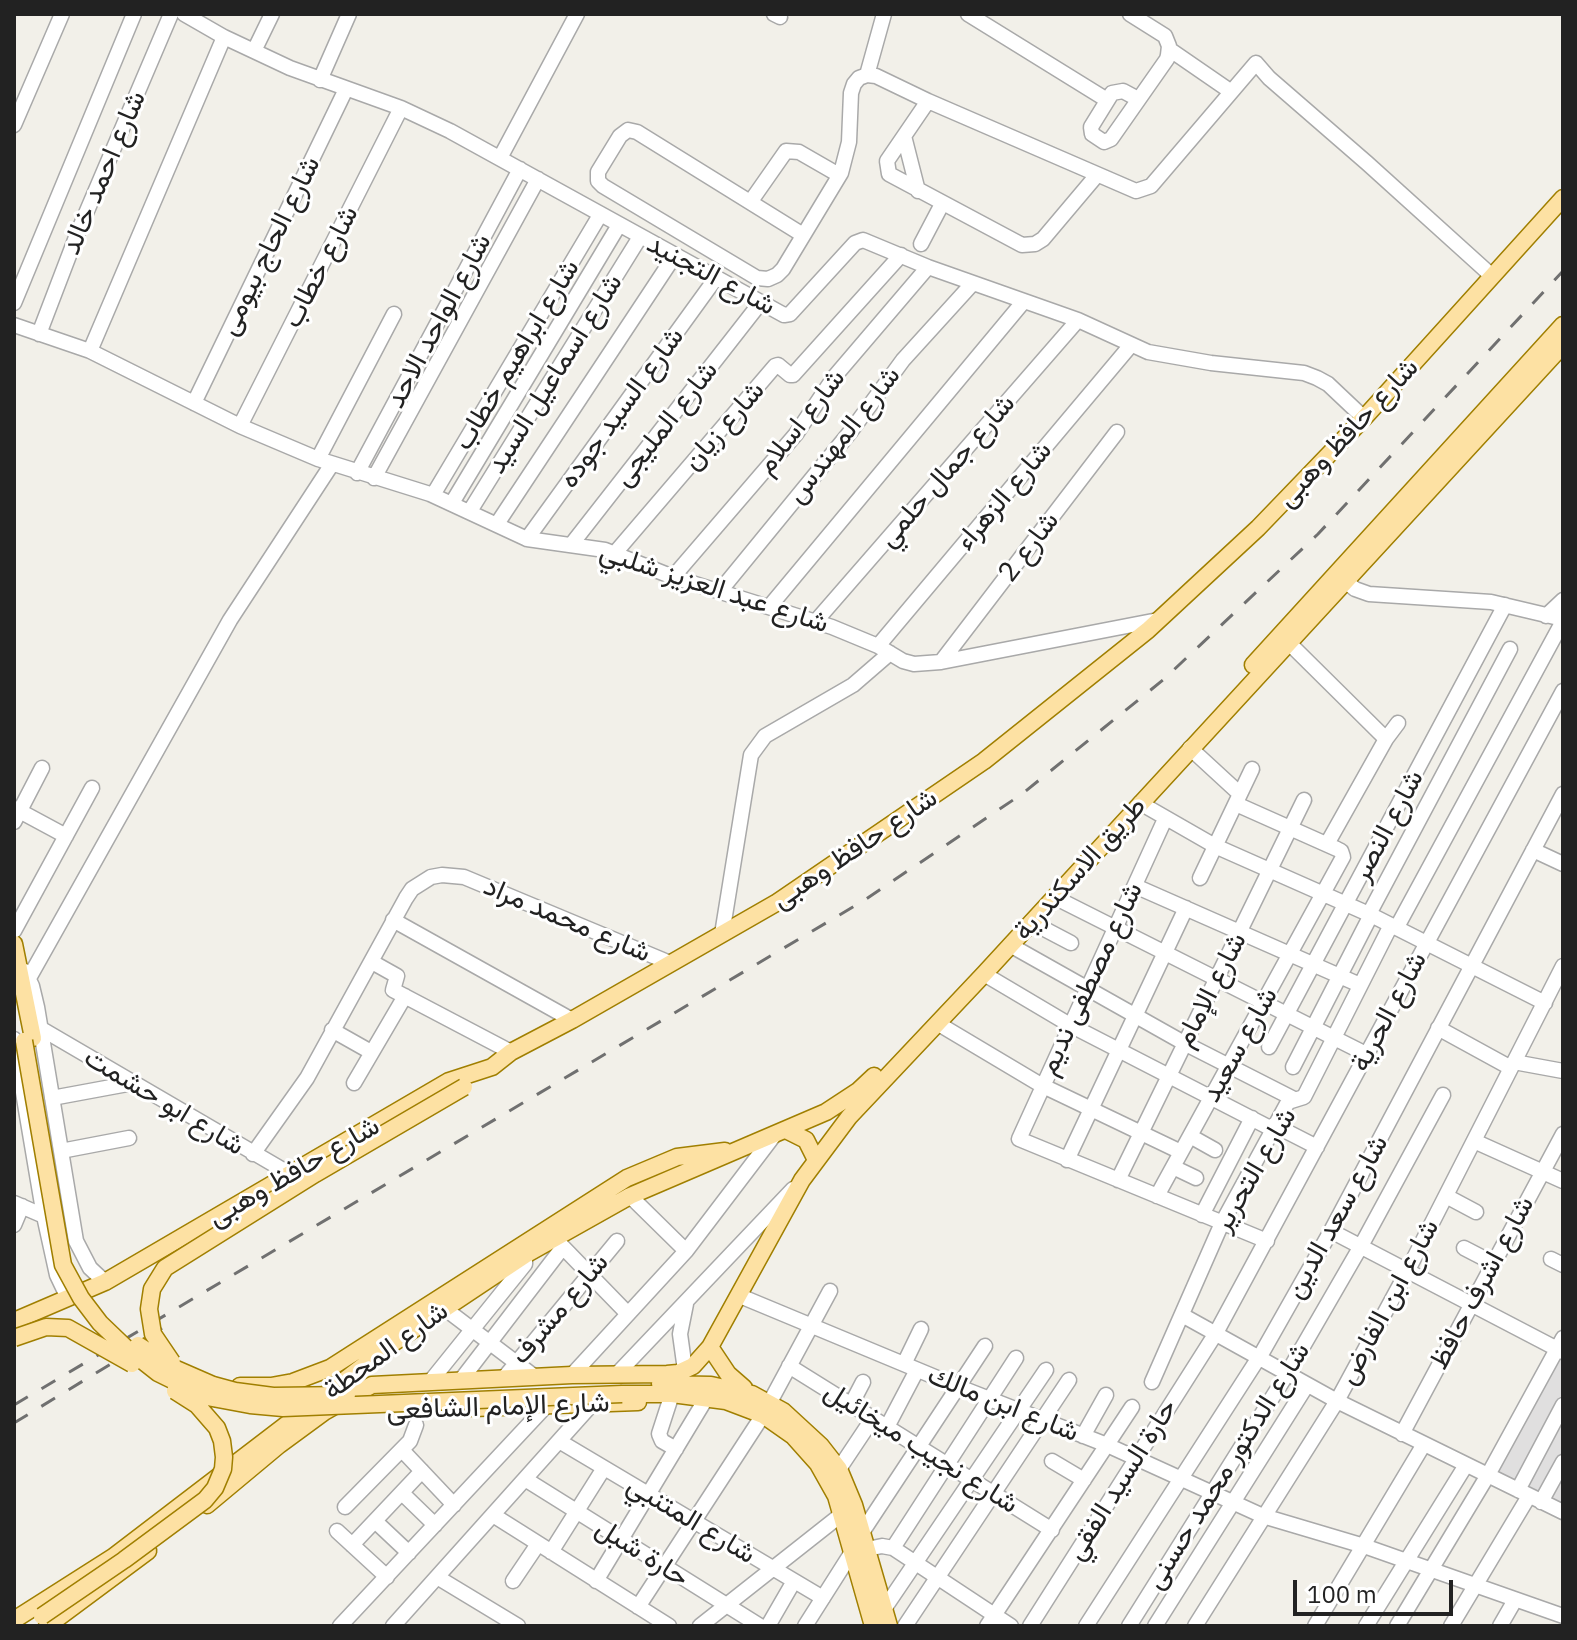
<!DOCTYPE html>
<meta charset="utf-8">
<style>
body{margin:0}
#map{position:relative;width:1577px;height:1640px;overflow:hidden;background:#f2f0e9;font-family:"IBM Plex Sans",sans-serif}
canvas{display:block}
.frame{position:absolute;inset:0;border:16px solid #222;pointer-events:none}
.scale{position:absolute;left:1293px;top:1580px;width:160px;height:36px;box-sizing:border-box;border:4px solid #222;border-top:0;padding-left:10px;font-size:24px;line-height:28px;white-space:nowrap;color:#222;-webkit-text-stroke:6px #fff;paint-order:stroke}
</style>
<div id="map">
<canvas width="1577" height="1640"></canvas>
<div class="frame"></div>
<div class="scale">100 m</div>
</div>
<script>
const ctx = document.querySelector('canvas').getContext('2d');
ctx.lineJoin = 'round';
function fill(path, color) {
  ctx.fillStyle = color;
  ctx.fill(path, 'evenodd');
}
function toPath(rows) {
  const path = new Path2D();
  for (const r of rows) {
    path.moveTo(r[0], r[1]);
    for (let i = 2; i < r.length; i += 2) path.lineTo(r[i], r[i + 1]);
  }
  return path;
}
function strokePath(path, color, width, dash) {
  ctx.strokeStyle = color;
  ctx.lineWidth = width;
  ctx.lineCap = dash ? 'butt' : 'round';
  ctx.setLineDash(dash || []);
  ctx.stroke(path);
}
function write(font, color, halo, rows, align = 'center') {
  ctx.font = font + ' "IBM Plex Sans",Vazirmatn,sans-serif';
  ctx.lineWidth = 6;
  ctx.setLineDash([]);
  ctx.textBaseline = 'middle';
  ctx.strokeStyle = halo;
  ctx.fillStyle = color;
  for (const [text, x, y, turn = 0] of rows) {
    ctx.save();
    ctx.translate(x, y);
    ctx.rotate((+turn || 0) * Math.PI / 180);
    ctx.textAlign = isNaN(turn) ? turn : align;
    if (halo) ctx.strokeText(text, 0, 0);
    ctx.fillText(text, 0, 0);
    ctx.restore();
  }
}
fill(toPath([
 [1557,1359,1563,1362,1563,1506,1495,1474]
]), '#e0dfdf');
const minor = toPath([
 [184,14,224,37,290,68,401,108,450,131,784,315,790,314,855,243,863,240,928,267,1078,320,1148,352,1211,363,1304,373,1317,378,1328,384,1364,418],
 [774,14,780,17],
 [968,14,1107,100],
 [1130,14,1165,36,1169,46,1168,55,1167,59,1111,139,1104,142,1092,134,1091,127,1112,93,1123,91,1138,99],
 [1169,49,1230,91],
 [254,51,272,14],
 [867,75,884,14],
 [320,80,349,14],
 [928,101,887,161,889,174,1022,245,1035,244,1043,239,1097,175],
 [14,125,62,14],
 [904,136,918,191],
 [500,158,577,14],
 [751,201,786,151,799,152,839,175],
 [803,235,637,132,628,130,620,136,598,172,598,181,603,186,757,278,768,279,777,275,783,269,841,173,849,142,851,93,854,84,859,78,867,75,876,76,928,101,1136,191,1151,186,1256,63,1269,78,1367,163,1492,276],
 [921,244,942,204],
 [14,303,134,14],
 [14,325,90,351,240,426,318,459,430,494,527,539,605,550,673,577,832,627,878,646,903,661,914,664,941,662,1158,620],
 [39,334,78,232,171,14],
 [90,351,224,37],
 [194,403,346,89],
 [240,426,401,108],
 [318,459,394,314],
 [357,473,520,169],
 [374,478,538,179],
 [433,495,600,215],
 [452,503,619,225],
 [470,511,640,237],
 [497,524,675,255],
 [527,539,716,278],
 [571,545,761,302],
 [615,553,775,366,778,365,790,375,793,375,901,255],
 [1339,576,1355,589,1369,594,1491,602,1563,619],
 [673,577,796,434,835,376,928,267],
 [720,591,851,431,903,360,973,283],
 [770,606,1024,301],
 [1546,616,1563,600],
 [816,621,1078,320],
 [1289,643,1386,739],
 [878,646,1131,345],
 [941,662,1117,432],
 [1190,748,1240,794],
 [1140,803,1215,846,1371,915,1545,1003],
 [14,808,66,836],
 [1165,819,1019,1139,1267,1241],
 [14,822,42,768],
 [1327,844,1386,739,1398,723],
 [1533,850,1563,864],
 [1200,878,1252,769],
 [1135,886,1360,985],
 [1054,897,1366,1054],
 [1369,914,1510,649],
 [393,920,572,1020],
 [1031,922,1071,943],
 [1397,927,1563,621],
 [14,931,92,788],
 [722,934,751,755,765,736,853,685,890,653],
 [1010,945,1184,1043,1294,1099],
 [372,962,397,976,393,990,511,1052],
 [25,971,32,986,37,1007,76,1241,90,1268,105,1282],
 [984,974,1070,1025,1272,1129],
 [29,978,230,620,332,464],
 [937,1023,1041,1085,1181,1152],
 [40,1028,290,1174],
 [1438,1028,1511,1068],
 [332,1030,371,1052],
 [14,1039,44,1216,57,1275,68,1298],
 [1269,1047,1505,605],
 [1514,1062,1563,1071],
 [1293,1067,1371,915],
 [354,1083,405,996],
 [52,1098,133,1083],
 [1274,1125,1317,1147],
 [1190,1136,1215,1150],
 [1474,1141,1563,1181],
 [61,1151,129,1138],
 [253,1154,307,1078,406,898,412,889,431,877,442,875,464,877,670,963],
 [1067,1160,1186,908],
 [1173,1167,1196,1178],
 [1118,1180,1304,800],
 [630,1196,686,1251],
 [1157,1196,1343,857,1341,851,1337,849,1236,804],
 [1446,1196,1476,1212],
 [14,1203,44,1216],
 [1202,1215,1252,1118],
 [14,1225,22,1206],
 [1331,1231,1563,1352],
 [559,1243,628,1314],
 [1464,1248,1493,1263],
 [1551,1259,1563,1265],
 [740,1296,959,1387,1107,1445,1263,1516,1364,1546,1563,1616],
 [444,1308,535,1377],
 [1182,1315,1337,1401,1563,1512],
 [904,1364,921,1329],
 [789,1366,1052,1530],
 [685,1370,680,1334,686,1304],
 [617,1374,793,1189],
 [572,1375,686,1251,775,1134],
 [504,1378,617,1241],
 [461,1380,563,1247],
 [430,1382,525,1264,525,1255],
 [1152,1382,1222,1223,1288,1102,1304,1097,1391,925],
 [672,1394,659,1434,662,1441,676,1449],
 [770,1402,830,1291],
 [851,1405,863,1382],
 [887,1427,917,1370],
 [1402,1434,1563,1134],
 [1083,1436,1106,1395],
 [559,1441,823,1598],
 [402,1450,454,1505],
 [1052,1461,1084,1480],
 [839,1469,873,1418],
 [525,1479,760,1626],
 [1518,1490,1563,1405],
 [402,1493,435,1525],
 [1541,1502,1563,1462],
 [345,1507,410,1441,416,1425],
 [493,1515,669,1626],
 [375,1521,409,1553],
 [337,1531,387,1577],
 [863,1531,985,1346],
 [352,1545,422,1471],
 [893,1548,1016,1358],
 [867,1549,882,1546,893,1548,1011,1626],
 [551,1552,604,1468],
 [437,1577,518,1626],
 [513,1581,538,1544],
 [596,1581,707,1397],
 [638,1607,763,1415],
 [884,1609,1046,1370],
 [340,1626,546,1406],
 [393,1626,592,1404],
 [700,1626,842,1514],
 [768,1626,794,1581],
 [805,1626,852,1552],
 [905,1626,1069,1380],
 [987,1626,1132,1407],
 [1030,1626,1216,1333,1563,691],
 [1086,1626,1263,1351,1331,1231,1563,794],
 [1129,1626,1287,1374,1361,1246,1443,1095],
 [1155,1626,1307,1385],
 [1195,1626,1337,1401,1408,1270,1563,966],
 [1315,1626,1424,1444],
 [1366,1626,1466,1465],
 [1397,1626,1488,1475,1563,1338],
 [1451,1626,1529,1496],
 [1500,1626,1515,1600]
]);
const major = toPath([
 [1253,665,1563,325],
 [14,944,33,1038],
 [786,1130,806,1140,816,1160],
 [14,1321,105,1282,449,1081,492,1067,511,1052,572,1020,776,903,984,761,1148,630,1258,528,1364,418,1563,198],
 [710,1347,728,1374,744,1388],
 [660,1384,711,1385,752,1394,783,1411,821,1446,839,1469,854,1505,889,1626],
 [240,1386,271,1386,293,1382,330,1368,627,1178,677,1157,725,1151],
 [622,1394,672,1394,726,1401,763,1415,793,1436,818,1464,836,1496,873,1626],
 [473,1408,638,1402],
 [207,1505,279,1445,324,1412,372,1385,572,1375,667,1374,678,1373,693,1366,710,1347,802,1180,849,1117,984,974,1563,345],
 [14,1620,113,1557,393,1343,525,1255,630,1196,826,1112,858,1091,874,1076],
 [47,1626,148,1551]
]);
strokePath(minor, '#a9a9a9', 17);
strokePath(major, '#a07f00', 19);
strokePath(minor, '#fff', 14);
strokePath(major, '#fde1a3', 16);
strokePath(toPath([
 [14,1405,863,901,1022,794,1163,680,1318,534,1563,271],
 [14,1423,142,1345,168,1323]
]), '#707070', 3, [16, 16]);
const majorBridge = toPath([
 [24,1041,63,1265,81,1298,100,1323,125,1347,158,1373,207,1397,250,1405,283,1408,622,1394],
 [14,1338,46,1327,68,1328,132,1364],
 [138,1345,174,1368,213,1385,235,1391,273,1396,347,1395],
 [172,1362,153,1334,149,1309,152,1289,165,1268,315,1174,464,1087],
 [42,1616,124,1560,205,1500,215,1488,223,1469,224,1457,222,1441,217,1428,197,1405,175,1391]
]);
strokePath(majorBridge, '#a07f00', 19, []);
strokePath(majorBridge, '#fde1a3', 16);
write('28px', '#222', '#fff', [
 ["شارع احمد خالد",104,173,-67],
 ["شارع الحاج بيومى",270,246,-64],
 ["شارع خطاب",321,267,-63],
 ["شارع التجنيد",711,275,28],
 ["شارع الواحد الاحد",439,321,-62],
 ["شارع ابراهيم خطاب",517,355,-59],
 ["شارع اسماعيل السيد",555,374,-58],
 ["شارع السيد جوده",622,408,-54],
 ["شارع اسلام",801,422,-52],
 ["شارع المليجى",666,424,-52],
 ["شارع زيان",724,426,-49],
 ["شارع حافظ وهبى",1348,433,-47],
 ["شارع المهندس",844,435,-52],
 ["شارع جمال حلمي",947,471,-49],
 ["شارع الزهراء",1004,496,-50],
 ["شارع 2",1029,547,-53],
 ["شارع عبد العزيز شلبي",714,588,18],
 ["شارع النصر",1388,826,-62],
 ["شارع حافظ وهبى",855,849,-34],
 ["طريق الاسكندرية",1080,869,-48],
 ["شارع محمد مراد",567,920,23],
 ["شارع مصطفى نديم",1091,979,-65],
 ["شارع الإمام",1211,990,-63],
 ["شارع الحرية",1389,1012,-62],
 ["شارع سعيد",1240,1045,-61],
 ["شارع ابو حشمت",164,1102,31],
 ["شارع التحرير",1255,1170,-60],
 ["شارع حافظ وهبى",294,1172,-30],
 ["شارع سعد الدين",1337,1217,-61],
 ["شارع اشرف حافظ",1482,1283,-62],
 ["شارع ابن الفارض",1389,1302,-62],
 ["شارع مشرف",560,1309,-50],
 ["شارع المحطة",386,1351,-36],
 ["شارع ابن مالك",1003,1404,22],
 ["شارع الإمام الشافعى",498,1407,-2],
 ["شارع نجيب ميخائيل",921,1448,32],
 ["شارع الدكتور محمد حسنى",1228,1466,-58],
 ["حارة السيد الفقي",1122,1480,-58],
 ["شارع المتنبي",691,1520,31],
 ["حارة شبل",642,1553,32]
]);
</script>
